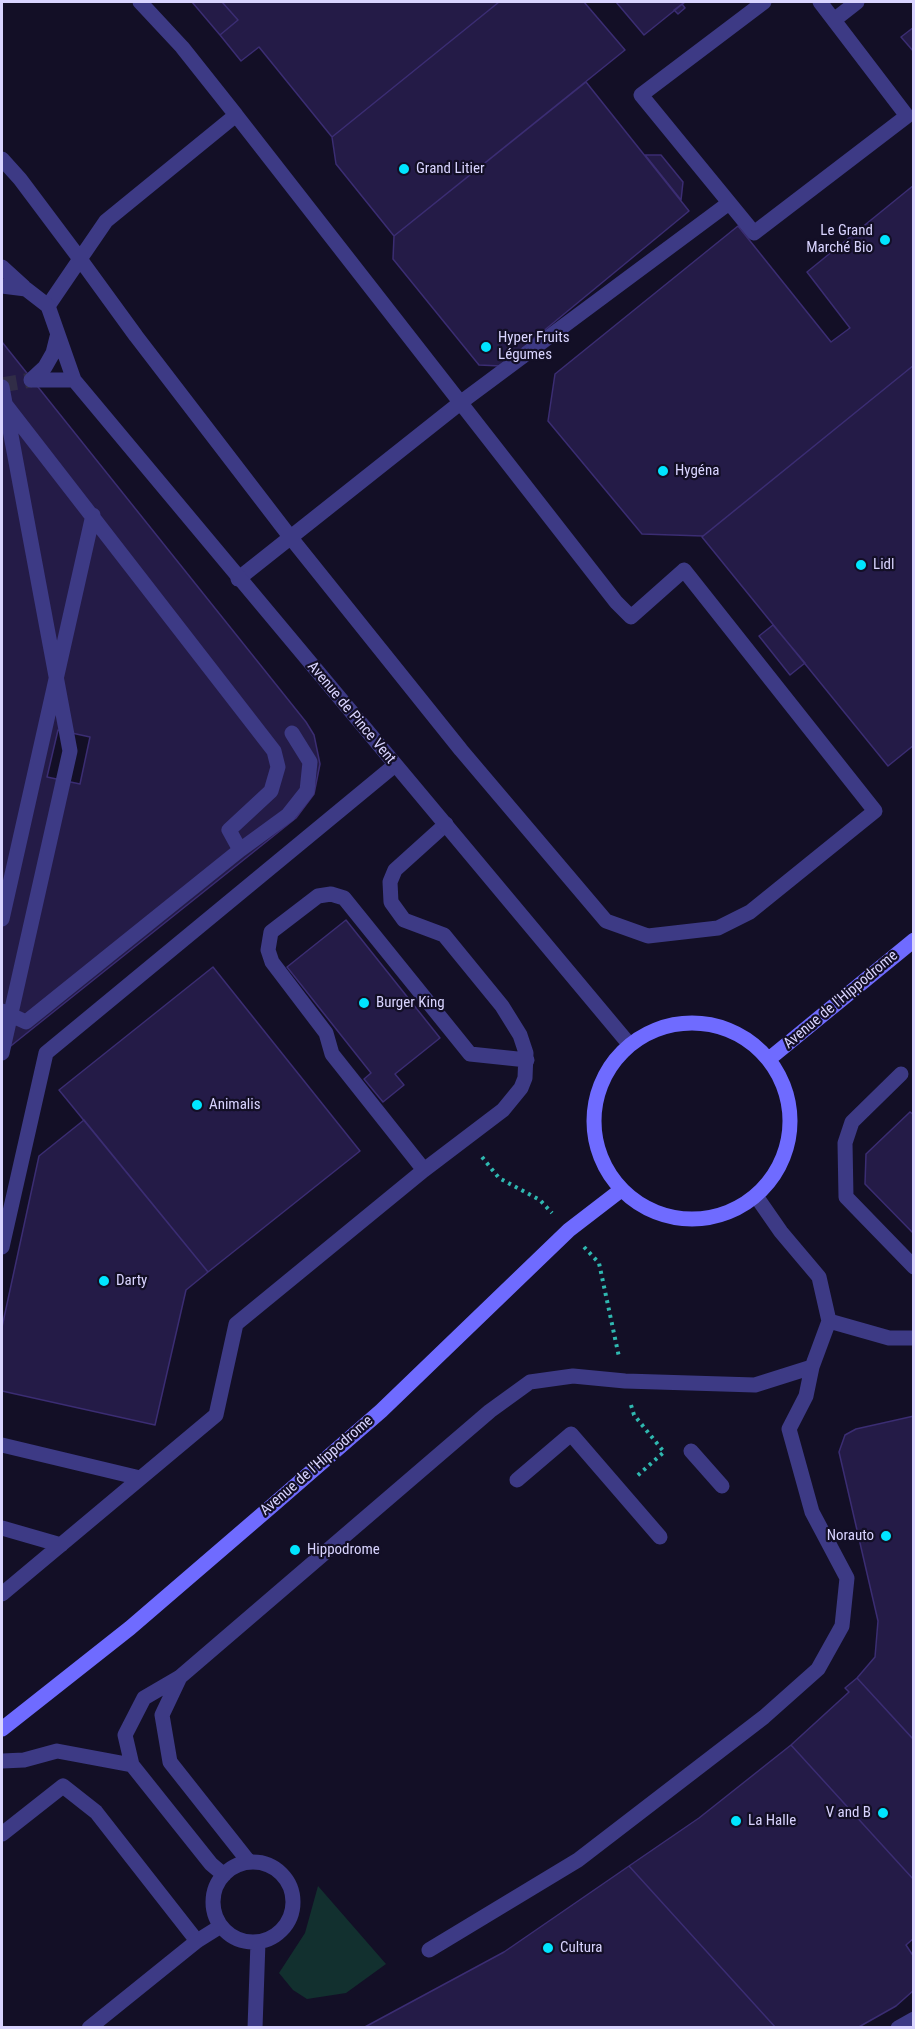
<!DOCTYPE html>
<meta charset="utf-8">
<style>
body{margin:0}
#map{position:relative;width:915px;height:2029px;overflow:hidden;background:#130f26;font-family:"Roboto Condensed",sans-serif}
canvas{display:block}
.frame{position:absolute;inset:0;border:3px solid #d9d4ff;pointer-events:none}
</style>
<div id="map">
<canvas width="915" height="2029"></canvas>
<div class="frame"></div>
</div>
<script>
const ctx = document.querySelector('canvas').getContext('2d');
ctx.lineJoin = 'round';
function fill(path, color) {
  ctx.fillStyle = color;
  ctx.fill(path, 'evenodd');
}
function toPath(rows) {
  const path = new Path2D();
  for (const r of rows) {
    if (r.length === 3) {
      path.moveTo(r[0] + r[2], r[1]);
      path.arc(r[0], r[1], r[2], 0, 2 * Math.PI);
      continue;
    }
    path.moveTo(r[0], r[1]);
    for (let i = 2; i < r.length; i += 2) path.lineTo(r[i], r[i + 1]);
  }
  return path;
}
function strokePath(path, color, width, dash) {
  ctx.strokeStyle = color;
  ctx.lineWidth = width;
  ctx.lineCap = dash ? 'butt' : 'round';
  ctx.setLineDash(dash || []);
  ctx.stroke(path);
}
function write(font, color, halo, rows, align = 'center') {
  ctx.font = font + ' "Roboto Condensed",sans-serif';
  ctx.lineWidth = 4.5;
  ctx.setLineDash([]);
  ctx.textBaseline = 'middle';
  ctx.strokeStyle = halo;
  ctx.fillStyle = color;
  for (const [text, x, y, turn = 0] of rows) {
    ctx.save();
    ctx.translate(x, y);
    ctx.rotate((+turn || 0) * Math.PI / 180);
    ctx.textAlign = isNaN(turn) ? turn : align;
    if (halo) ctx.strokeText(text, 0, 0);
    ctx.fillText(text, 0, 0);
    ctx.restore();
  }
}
fill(toPath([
 [318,1886,386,1964,346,1993,307,1999,293,1990,279,1973,305,1933]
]), '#12302f');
const building = toPath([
 [192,2,222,2,238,20,220,35,192,2],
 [222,2,499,2,332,137,259,47,241,61,220,35,238,20,222,2],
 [499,2,584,2,625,50,394,236,336,164,332,137,499,2],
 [616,2,685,2,644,35,616,2],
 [682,4,685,8,678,14,674,10,682,4],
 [914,27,914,52,901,37,914,27],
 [586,82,689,211,501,366,479,365,393,259,394,236,586,82],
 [645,155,661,155,683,182,681,200,645,155],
 [914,185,914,365,703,536,642,534,548,421,555,374,738,226,831,342,850,328,807,272,914,185],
 [2,342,306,722,314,735,320,764,314,794,296,818,2,1053,2,342],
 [58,730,90,737,80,784,47,777,58,730],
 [914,365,914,745,888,766,702,537,914,365],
 [773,625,805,663,790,675,759,636,773,625],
 [346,920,440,1038,395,1074,404,1085,383,1102,364,1079,371,1073,287,967,346,920],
 [213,967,360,1151,208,1272,59,1090,213,967],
 [910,1112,914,1115,914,1234,865,1184,866,1154,910,1112],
 [84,1120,208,1272,186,1290,155,1425,2,1391,2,1327,39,1156,84,1120],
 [914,1416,914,1737,912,1738,857,1678,875,1657,878,1621,839,1452,845,1435,856,1429,914,1416],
 [857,1678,914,1740,914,1880,791,1745,849,1692,845,1688,857,1678],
 [791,1745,914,1880,914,1938,906,1945,914,1957,914,1990,896,2006,857,2028,776,2028,629,1866,699,1818,791,1745],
 [629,1866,776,2028,363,2028,504,1952,629,1866]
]);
fill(building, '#241b47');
strokePath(building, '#3b2d73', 1.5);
strokePath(toPath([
 [2,385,31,380]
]), '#312d47', 15, [15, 8]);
strokePath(toPath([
 [482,1157,499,1178,540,1200,552,1213],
 [584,1247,599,1263,619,1357],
 [631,1405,634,1415,664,1452,637,1476]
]), '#2fb8b0', 4, [3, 4.5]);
strokePath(toPath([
 [140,2,182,47,236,115],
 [764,2,641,95,754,233,907,116,820,2],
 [834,20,857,2],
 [2,159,20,179,80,259,136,336,291,538,461,750,606,921,648,936,718,928,750,912,875,811,684,570,631,617,616,602,236,115,106,221,80,259,48,306],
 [2,387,70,751,2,1053],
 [2,400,274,751,278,767,271,791,229,830,240,850,26,1022,2,1011],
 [238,579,460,403,729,203],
 [240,850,288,815,307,791,310,762,292,733],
 [2,919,93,515],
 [901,1074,852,1122,845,1143,846,1197,914,1267],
 [424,1170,332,1054,326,1033,272,962,268,950,271,932,318,896,331,894,344,898,470,1054,527,1060],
 [2,1247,46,1053,395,765],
 [829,1321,889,1338,914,1338],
 [2,1445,140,1478],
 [691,1451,722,1486],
 [517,1480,571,1434,660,1537],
 [2,1528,61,1545],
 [2,1594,216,1415,236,1324,424,1170,503,1110,521,1088,525,1078,526,1053,520,1035,502,1006,444,935,404,920,391,902,390,882,395,870,446,824],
 [180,1677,162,1715,170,1762,249,1862],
 [2,1761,24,1760,57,1751,132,1765,211,1864,224,1875],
 [132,1765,125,1735,144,1698,180,1677,490,1411,530,1382,573,1376,625,1381,755,1385,812,1367,829,1321,819,1277,781,1232,756,1196],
 [2,1834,63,1786,96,1812,197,1941],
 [253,1902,40],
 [429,1950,578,1860,764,1717,818,1669,842,1626,847,1578,812,1512,789,1429,806,1396,812,1367],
 [89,2028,197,1941,221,1926],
 [255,2028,258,1942],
 [898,2028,914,2019]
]), '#3d3a85', 15);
strokePath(toPath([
 [2,267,24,287],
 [2,286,26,289,48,306,74,380,629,1044],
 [31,380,45,367,53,353,57,337],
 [31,380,74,380]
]), '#3d3a85', 15);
strokePath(toPath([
 [692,1121,98],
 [769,1059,914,940],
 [2,1729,130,1628,273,1505,381,1411,569,1230,621,1190]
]), '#6f6bff', 15);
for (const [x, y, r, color] of [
 [404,169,6,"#00e5ff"],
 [885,240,6,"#00e5ff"],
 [486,347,6,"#00e5ff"],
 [663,471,6,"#00e5ff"],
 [861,565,6,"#00e5ff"],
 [364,1003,6,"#00e5ff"],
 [197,1105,6,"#00e5ff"],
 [104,1281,6,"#00e5ff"],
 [886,1536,6,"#00e5ff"],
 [295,1550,6,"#00e5ff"],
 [883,1813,6,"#00e5ff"],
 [736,1821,6,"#00e5ff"],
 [548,1948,6,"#00e5ff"]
]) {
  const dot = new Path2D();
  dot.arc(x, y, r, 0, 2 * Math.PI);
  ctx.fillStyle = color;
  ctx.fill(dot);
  strokePath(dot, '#130f26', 2);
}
write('15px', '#d9d4ff', '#130f26', [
 ["Grand Litier",416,169],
 ["Le Grand",873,231,"right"],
 ["Marché Bio",873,248,"right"],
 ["Hyper Fruits",498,338],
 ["Légumes",498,355],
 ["Hygéna",675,471],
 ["Lidl",873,565],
 ["Burger King",376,1003],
 ["Animalis",209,1105],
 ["Darty",116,1281],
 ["Norauto",874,1536,"right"],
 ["Hippodrome",307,1550],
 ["V and B",871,1813,"right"],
 ["La Halle",748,1821],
 ["Cultura",560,1948]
], 'left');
write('15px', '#d9d4ff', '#130f26', [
 ["Avenue de Pince Vent",351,713,50],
 ["Avenue de l'Hippodrome",841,1000,-40],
 ["Avenue de l'Hippodrome",317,1466,-41]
]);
</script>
